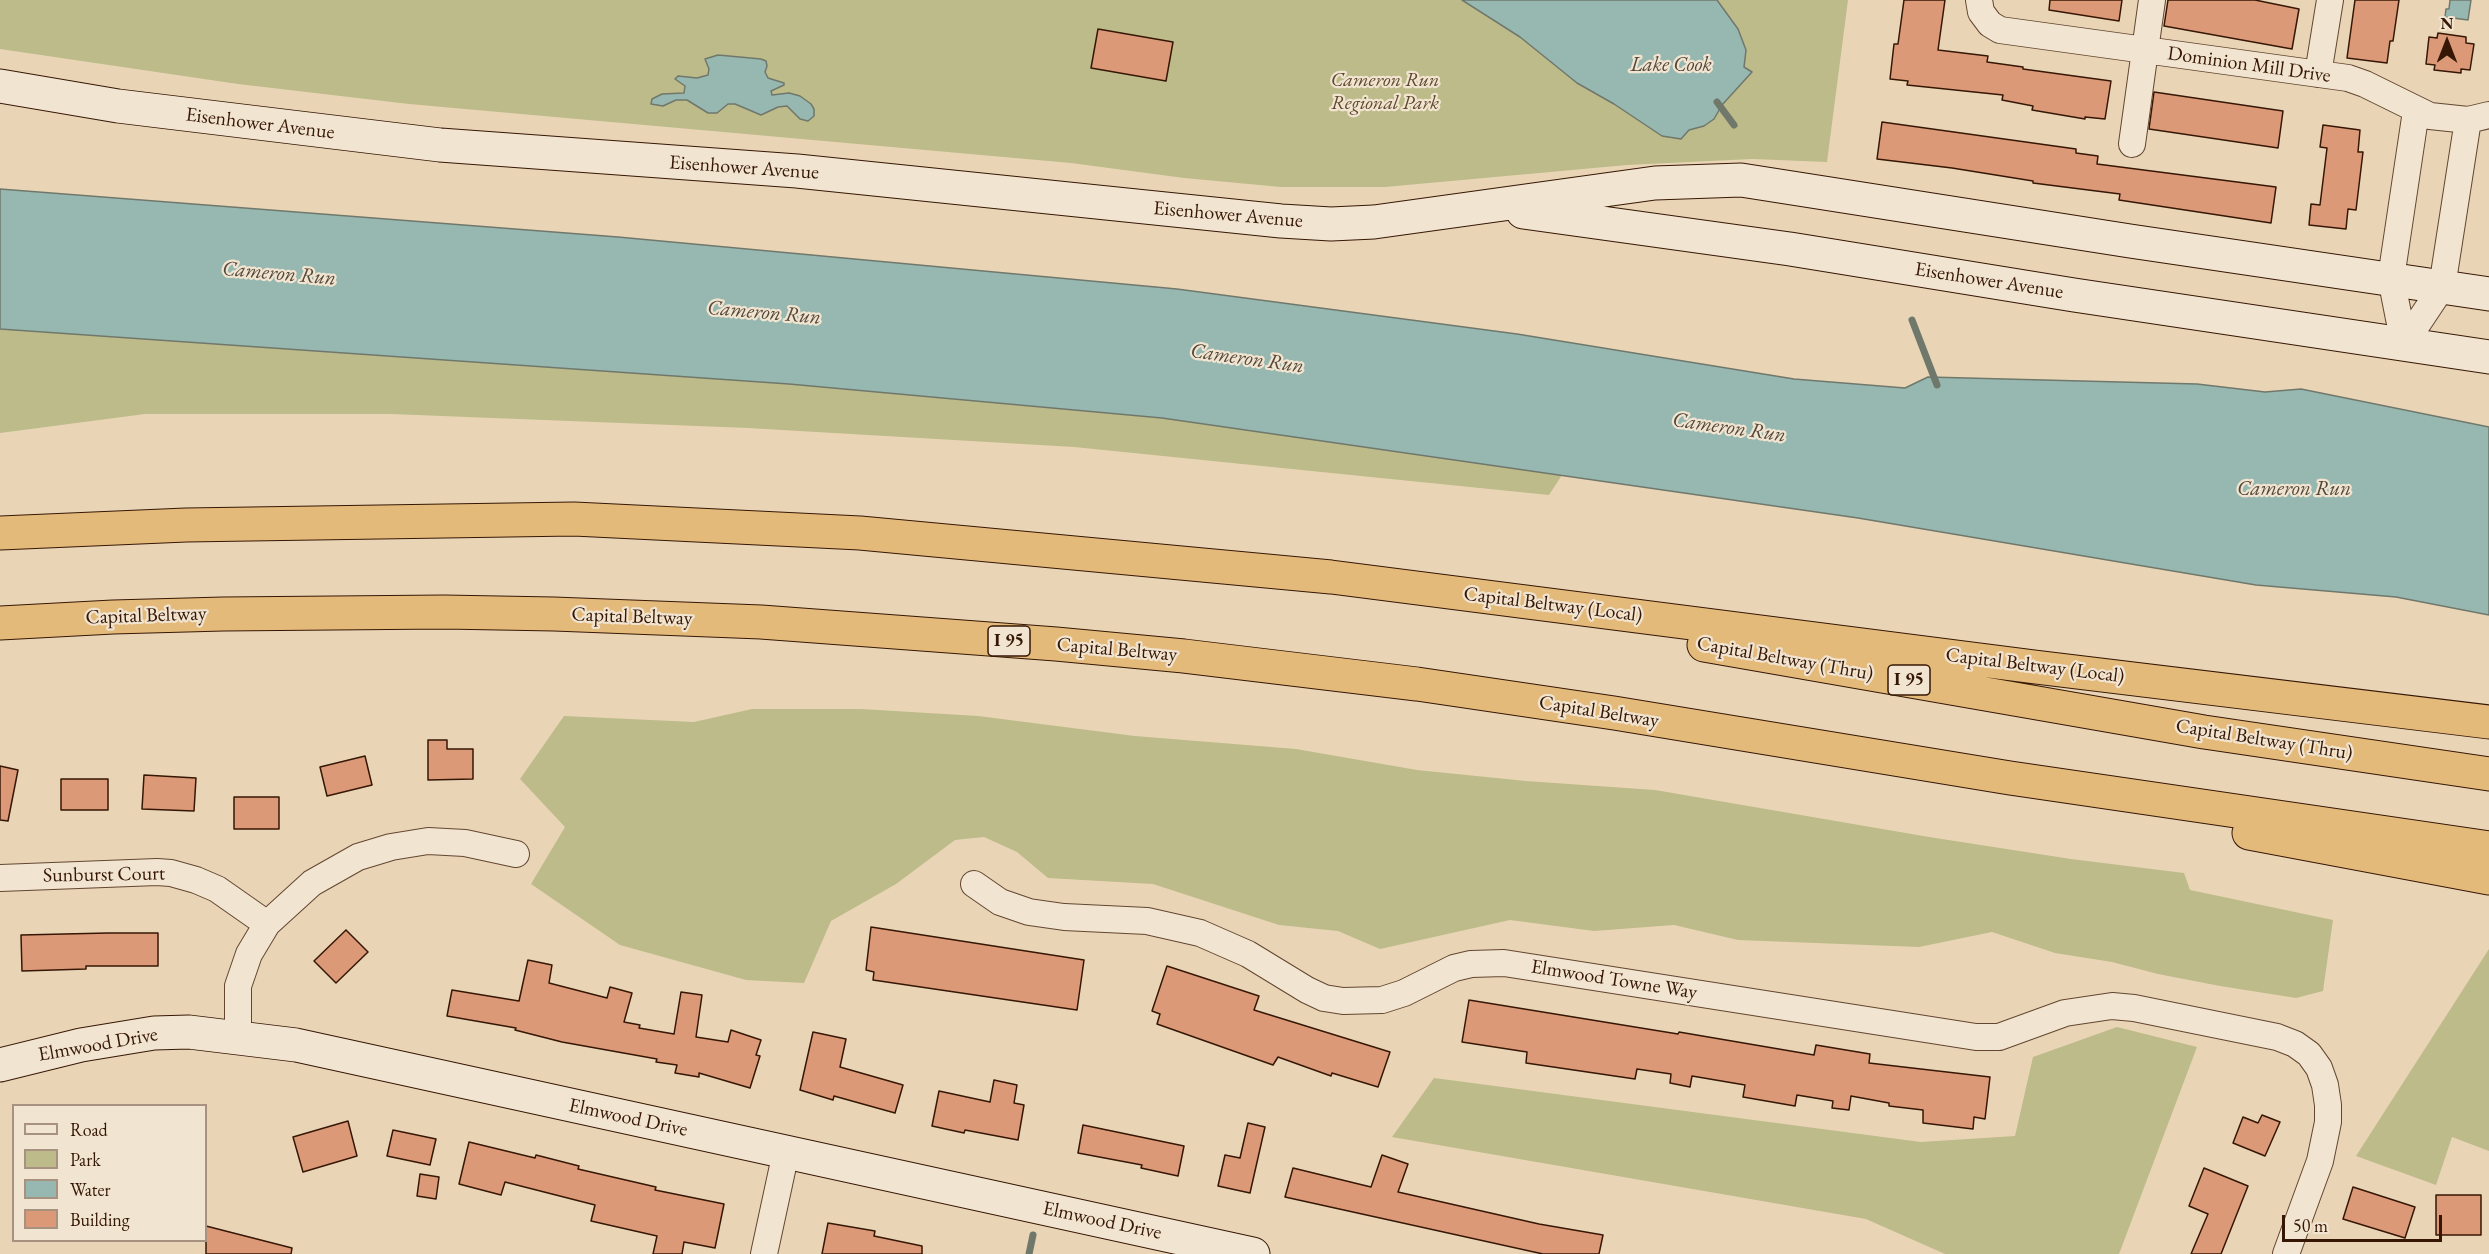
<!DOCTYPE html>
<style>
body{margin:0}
#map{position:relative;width:2489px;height:1254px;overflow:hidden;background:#e9d5b6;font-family:"EB Garamond",serif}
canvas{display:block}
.legend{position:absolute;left:12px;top:1104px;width:195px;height:138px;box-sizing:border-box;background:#f1e4d0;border:2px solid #a6927f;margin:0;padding:8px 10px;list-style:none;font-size:18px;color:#361705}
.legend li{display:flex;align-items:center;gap:12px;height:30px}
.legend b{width:30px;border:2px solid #a6927f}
.north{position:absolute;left:2417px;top:12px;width:60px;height:60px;-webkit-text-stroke:4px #f1e4d0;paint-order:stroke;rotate:0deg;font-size:16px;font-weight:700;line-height:24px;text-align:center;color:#361705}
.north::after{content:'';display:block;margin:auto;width:21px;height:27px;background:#361705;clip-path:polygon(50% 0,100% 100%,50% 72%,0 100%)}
.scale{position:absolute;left:2282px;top:1215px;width:160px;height:27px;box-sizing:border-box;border:3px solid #361705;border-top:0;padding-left:8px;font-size:18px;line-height:21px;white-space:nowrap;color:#361705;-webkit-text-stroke:4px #f1e4d0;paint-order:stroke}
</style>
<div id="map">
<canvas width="2489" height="1254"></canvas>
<ul class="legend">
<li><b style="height:8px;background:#f1e4d0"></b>Road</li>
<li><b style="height:16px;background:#bdbb89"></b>Park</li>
<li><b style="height:16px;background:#97b8b1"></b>Water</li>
<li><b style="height:16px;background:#dc9978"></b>Building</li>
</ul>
<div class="north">N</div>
<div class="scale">50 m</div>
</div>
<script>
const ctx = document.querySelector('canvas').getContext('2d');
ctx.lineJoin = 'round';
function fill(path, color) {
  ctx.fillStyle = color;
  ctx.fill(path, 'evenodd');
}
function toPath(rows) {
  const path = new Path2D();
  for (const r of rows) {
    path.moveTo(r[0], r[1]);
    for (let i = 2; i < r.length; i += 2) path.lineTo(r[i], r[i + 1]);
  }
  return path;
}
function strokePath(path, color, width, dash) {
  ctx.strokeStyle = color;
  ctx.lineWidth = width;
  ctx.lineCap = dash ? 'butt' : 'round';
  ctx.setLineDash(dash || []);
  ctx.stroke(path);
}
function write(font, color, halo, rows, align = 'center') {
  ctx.font = font + ' "EB Garamond",serif';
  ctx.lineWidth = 4.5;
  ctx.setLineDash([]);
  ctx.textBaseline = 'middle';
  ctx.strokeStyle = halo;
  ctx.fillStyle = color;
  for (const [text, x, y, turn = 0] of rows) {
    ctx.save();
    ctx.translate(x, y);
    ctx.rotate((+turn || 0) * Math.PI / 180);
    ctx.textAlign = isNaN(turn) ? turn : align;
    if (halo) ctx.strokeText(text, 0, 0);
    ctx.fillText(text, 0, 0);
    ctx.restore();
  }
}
fill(toPath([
 [0,0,1848,0,1827,162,1752,159,1627,165,1385,187,1281,187,1184,178,1071,163,409,104,238,84,0,49],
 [0,329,789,384,1162,418,1562,475,1549,495,1074,447,748,428,391,414,145,414,0,433],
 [752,709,861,709,978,716,1135,736,1296,749,1417,770,1526,781,1655,790,1929,837,2071,859,2184,873,2190,890,2333,920,2323,991,2296,998,2220,986,2158,974,2112,962,2055,953,1992,932,1919,947,1738,940,1674,925,1594,931,1510,920,1380,949,1338,931,1279,925,1153,884,1048,878,1017,852,984,837,955,840,896,884,831,921,804,983,746,980,620,945,531,884,565,827,520,779,564,716,694,722],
 [2489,949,2489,1151,2452,1137,2436,1185,2356,1156],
 [2117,1027,2197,1047,2119,1254,1945,1254,1866,1219,1392,1137,1434,1078,1921,1142,2015,1136,2033,1057]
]), '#bdbb89');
const water = toPath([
 [1462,0,1717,0,1738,29,1746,50,1744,67,1752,72,1722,105,1714,119,1704,126,1689,130,1681,139,1662,136,1614,104,1577,83,1520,37,1462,0],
 [2450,0,2471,0,2468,20,2445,17,2446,9,2449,9,2450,0],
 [718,55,761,59,766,61,767,66,765,72,768,78,784,83,784,85,771,91,772,95,789,93,800,96,811,104,814,109,814,116,808,121,800,119,787,106,778,107,761,115,735,104,728,104,717,113,708,113,687,100,676,100,663,106,651,104,652,99,662,94,684,93,685,86,675,79,678,76,697,78,708,75,709,69,705,59,718,55],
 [0,189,618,237,1177,289,1517,334,1794,379,1905,388,1928,377,2197,384,2265,392,2301,389,2489,427,2489,615,2396,597,2256,585,1858,518,1162,418,789,384,0,329,0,189]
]);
fill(water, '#97b8b1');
strokePath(water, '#70786c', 1.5);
strokePath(toPath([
 [1717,102,1734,125],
 [1912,320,1937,385],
 [1029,1254,1033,1235]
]), '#70786c', 7);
const building = toPath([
 [1904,0,1945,0,1938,50,1988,56,1987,62,2023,67,2023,69,2111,81,2105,119,2085,117,2085,119,2032,110,2033,106,2002,100,2003,95,1907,85,1908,81,1890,79,1894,44,1898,44,1904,0],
 [2050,0,2122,0,2119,21,2049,10,2050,0],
 [2168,0,2255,0,2299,9,2292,49,2164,26,2168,0],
 [2355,0,2399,0,2393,41,2390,41,2387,63,2347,58,2355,0],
 [1098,29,1173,42,1166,81,1091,68,1098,29],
 [2438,33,2466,37,2466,43,2474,44,2470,70,2461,69,2461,73,2434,70,2435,65,2426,64,2429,37,2437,38,2438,33],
 [2154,92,2283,111,2278,148,2149,129,2154,92],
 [1882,122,2076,149,2076,153,2098,156,2097,164,2276,187,2271,223,2119,200,2120,194,2033,183,2033,181,1952,168,1877,159,1882,122],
 [2323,125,2360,130,2358,152,2363,152,2356,210,2348,209,2346,229,2309,225,2311,204,2320,205,2327,148,2320,147,2323,125],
 [428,740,447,740,447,749,473,749,473,779,428,780,428,740],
 [365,756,372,785,327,796,320,767,365,756],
 [0,766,18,770,8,821,0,820,0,766],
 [144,775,196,778,194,811,142,809,144,775],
 [61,779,108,779,108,810,61,810,61,779],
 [234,797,279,797,279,829,234,829,234,797],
 [871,927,1084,960,1077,1010,873,980,874,972,866,970,871,927],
 [346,930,368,952,336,983,314,961,346,930],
 [108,933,158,933,158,966,86,966,86,969,22,971,21,935,108,933],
 [528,960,552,965,549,983,607,998,610,987,632,993,624,1022,640,1025,639,1028,674,1034,681,992,702,995,696,1037,728,1042,731,1030,761,1040,756,1055,760,1056,750,1088,699,1073,699,1077,675,1073,677,1065,656,1062,657,1059,562,1042,515,1030,516,1028,447,1016,452,990,519,1001,528,960],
 [1167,966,1259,996,1254,1010,1390,1052,1378,1087,1332,1073,1331,1076,1278,1057,1273,1065,1157,1024,1160,1014,1152,1011,1167,966],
 [1469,1000,1678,1034,1679,1032,1814,1055,1816,1045,1870,1054,1869,1063,1990,1077,1985,1119,1974,1117,1973,1129,1923,1123,1923,1110,1889,1106,1889,1103,1851,1096,1849,1110,1832,1108,1833,1101,1797,1095,1795,1106,1743,1097,1745,1085,1692,1076,1690,1087,1670,1083,1671,1074,1637,1069,1635,1079,1526,1063,1527,1052,1462,1042,1469,1000],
 [813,1032,846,1039,840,1067,903,1085,895,1113,834,1096,833,1100,800,1090,813,1032],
 [994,1080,1017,1085,1014,1103,1024,1105,1018,1140,965,1130,964,1133,932,1126,939,1091,990,1102,994,1080],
 [2262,1115,2280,1122,2265,1156,2233,1143,2243,1117,2258,1123,2262,1115],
 [348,1121,357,1156,303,1172,293,1137,348,1121],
 [1248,1123,1265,1127,1250,1193,1218,1186,1225,1155,1240,1158,1248,1123],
 [1083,1125,1184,1146,1178,1176,1141,1168,1142,1165,1078,1153,1083,1125],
 [393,1130,436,1139,430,1165,387,1156,393,1130],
 [469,1142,535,1158,536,1155,579,1166,578,1169,656,1187,655,1190,724,1204,715,1248,684,1242,682,1254,653,1254,657,1236,591,1221,595,1205,505,1182,501,1195,459,1184,469,1142],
 [1382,1155,1408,1164,1398,1192,1539,1224,1603,1235,1599,1254,1543,1254,1285,1197,1293,1168,1371,1187,1382,1155],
 [2204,1168,2248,1186,2221,1254,2191,1254,2208,1214,2189,1206,2204,1168],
 [420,1174,439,1177,436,1199,417,1196,420,1174],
 [2353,1187,2415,1207,2405,1238,2343,1219,2353,1187],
 [2436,1195,2481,1195,2481,1235,2436,1235,2436,1195],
 [828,1223,875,1231,874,1236,922,1246,922,1254,822,1254,828,1223],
 [206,1226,292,1248,291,1254,206,1254,206,1226]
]);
fill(building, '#dc9978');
strokePath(building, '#361705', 1.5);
const street = toPath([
 [1979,0,1981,12,1990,24,2000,30,2348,78,2365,84,2430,116,2468,120,2489,115],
 [2318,74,2330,0],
 [2132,144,2152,0],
 [2404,344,2442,287,2468,120],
 [2404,344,2391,278,2416,111],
 [0,878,157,872,171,873,196,880,217,889,267,924],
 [974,884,1000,902,1029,912,1064,917,1147,921,1200,933,1248,954,1307,990,1324,998,1343,1001,1382,1000,1404,993,1454,968,1471,964,1504,963,1976,1037,1999,1037,2065,1013,2112,1006,2134,1008,2277,1037,2295,1044,2309,1054,2319,1068,2325,1085,2328,1105,2328,1122,2320,1161,2286,1254],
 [238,1037,238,986,249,954,267,924,312,883,358,857,391,847,428,841,465,843,516,854],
 [764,1254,786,1152]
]);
const secondary = toPath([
 [0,86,118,106,440,145,797,171,1281,221,1331,224,1374,222,1655,183,1741,180,2130,241,2489,294],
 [1523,212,1790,249,2074,295,2489,357],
 [0,1065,81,1045,154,1033,189,1032,296,1045,1253,1254]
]);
const highway = toPath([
 [0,533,186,525,574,519,860,533,1331,577,2035,667,2489,722],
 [0,623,113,617,223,614,444,612,554,614,761,622,1056,644,1184,656,1417,684,1614,713,2010,778,2489,848],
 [1704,645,2204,732,2489,774],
 [2249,833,2489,878]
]);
strokePath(street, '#634631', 28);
strokePath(secondary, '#361705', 35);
strokePath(highway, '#361705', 35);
strokePath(street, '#f1e4d0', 26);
strokePath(secondary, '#f1e4d0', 33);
strokePath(highway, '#e4ba7b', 33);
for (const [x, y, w] of [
 [1009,641,42],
 [1909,680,42]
]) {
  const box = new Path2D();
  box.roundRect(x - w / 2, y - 15, w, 30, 4.5);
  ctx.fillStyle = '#f1e4d0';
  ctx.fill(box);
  strokePath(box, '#361705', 1.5);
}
write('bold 18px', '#361705', null, [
 ["I 95",1009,641],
 ["I 95",1909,680]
]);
write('20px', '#361705', '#f1e4d0', [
 ["Dominion Mill Drive",2249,65,8],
 ["Eisenhower Avenue",260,124,7],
 ["Eisenhower Avenue",744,168,4],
 ["Eisenhower Avenue",1228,215,5],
 ["Eisenhower Avenue",1989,281,9],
 ["Capital Beltway (Local)",1553,605,7],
 ["Capital Beltway",146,616,-2],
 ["Capital Beltway",632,617,2],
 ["Capital Beltway",1117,650,5],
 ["Capital Beltway (Thru)",1785,659,10],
 ["Capital Beltway (Local)",2035,666,7],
 ["Capital Beltway",1599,712,9],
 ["Capital Beltway (Thru)",2264,740,9],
 ["Sunburst Court",104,875,-1],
 ["Elmwood Towne Way",1614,980,9],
 ["Elmwood Drive",98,1045,-10],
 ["Elmwood Drive",628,1118,12],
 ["Elmwood Drive",1102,1221,12]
]);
write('italic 20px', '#5e482d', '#f1e4d0', [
 ["Cameron Run",1385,81],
 ["Regional Park",1385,104]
]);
write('italic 21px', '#534739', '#f1e4d0', [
 ["Lake Cook",1671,65],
 ["Cameron Run",279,274,5],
 ["Cameron Run",764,313,5],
 ["Cameron Run",1247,359,8],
 ["Cameron Run",1729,428,8],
 ["Cameron Run",2294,489]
]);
</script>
